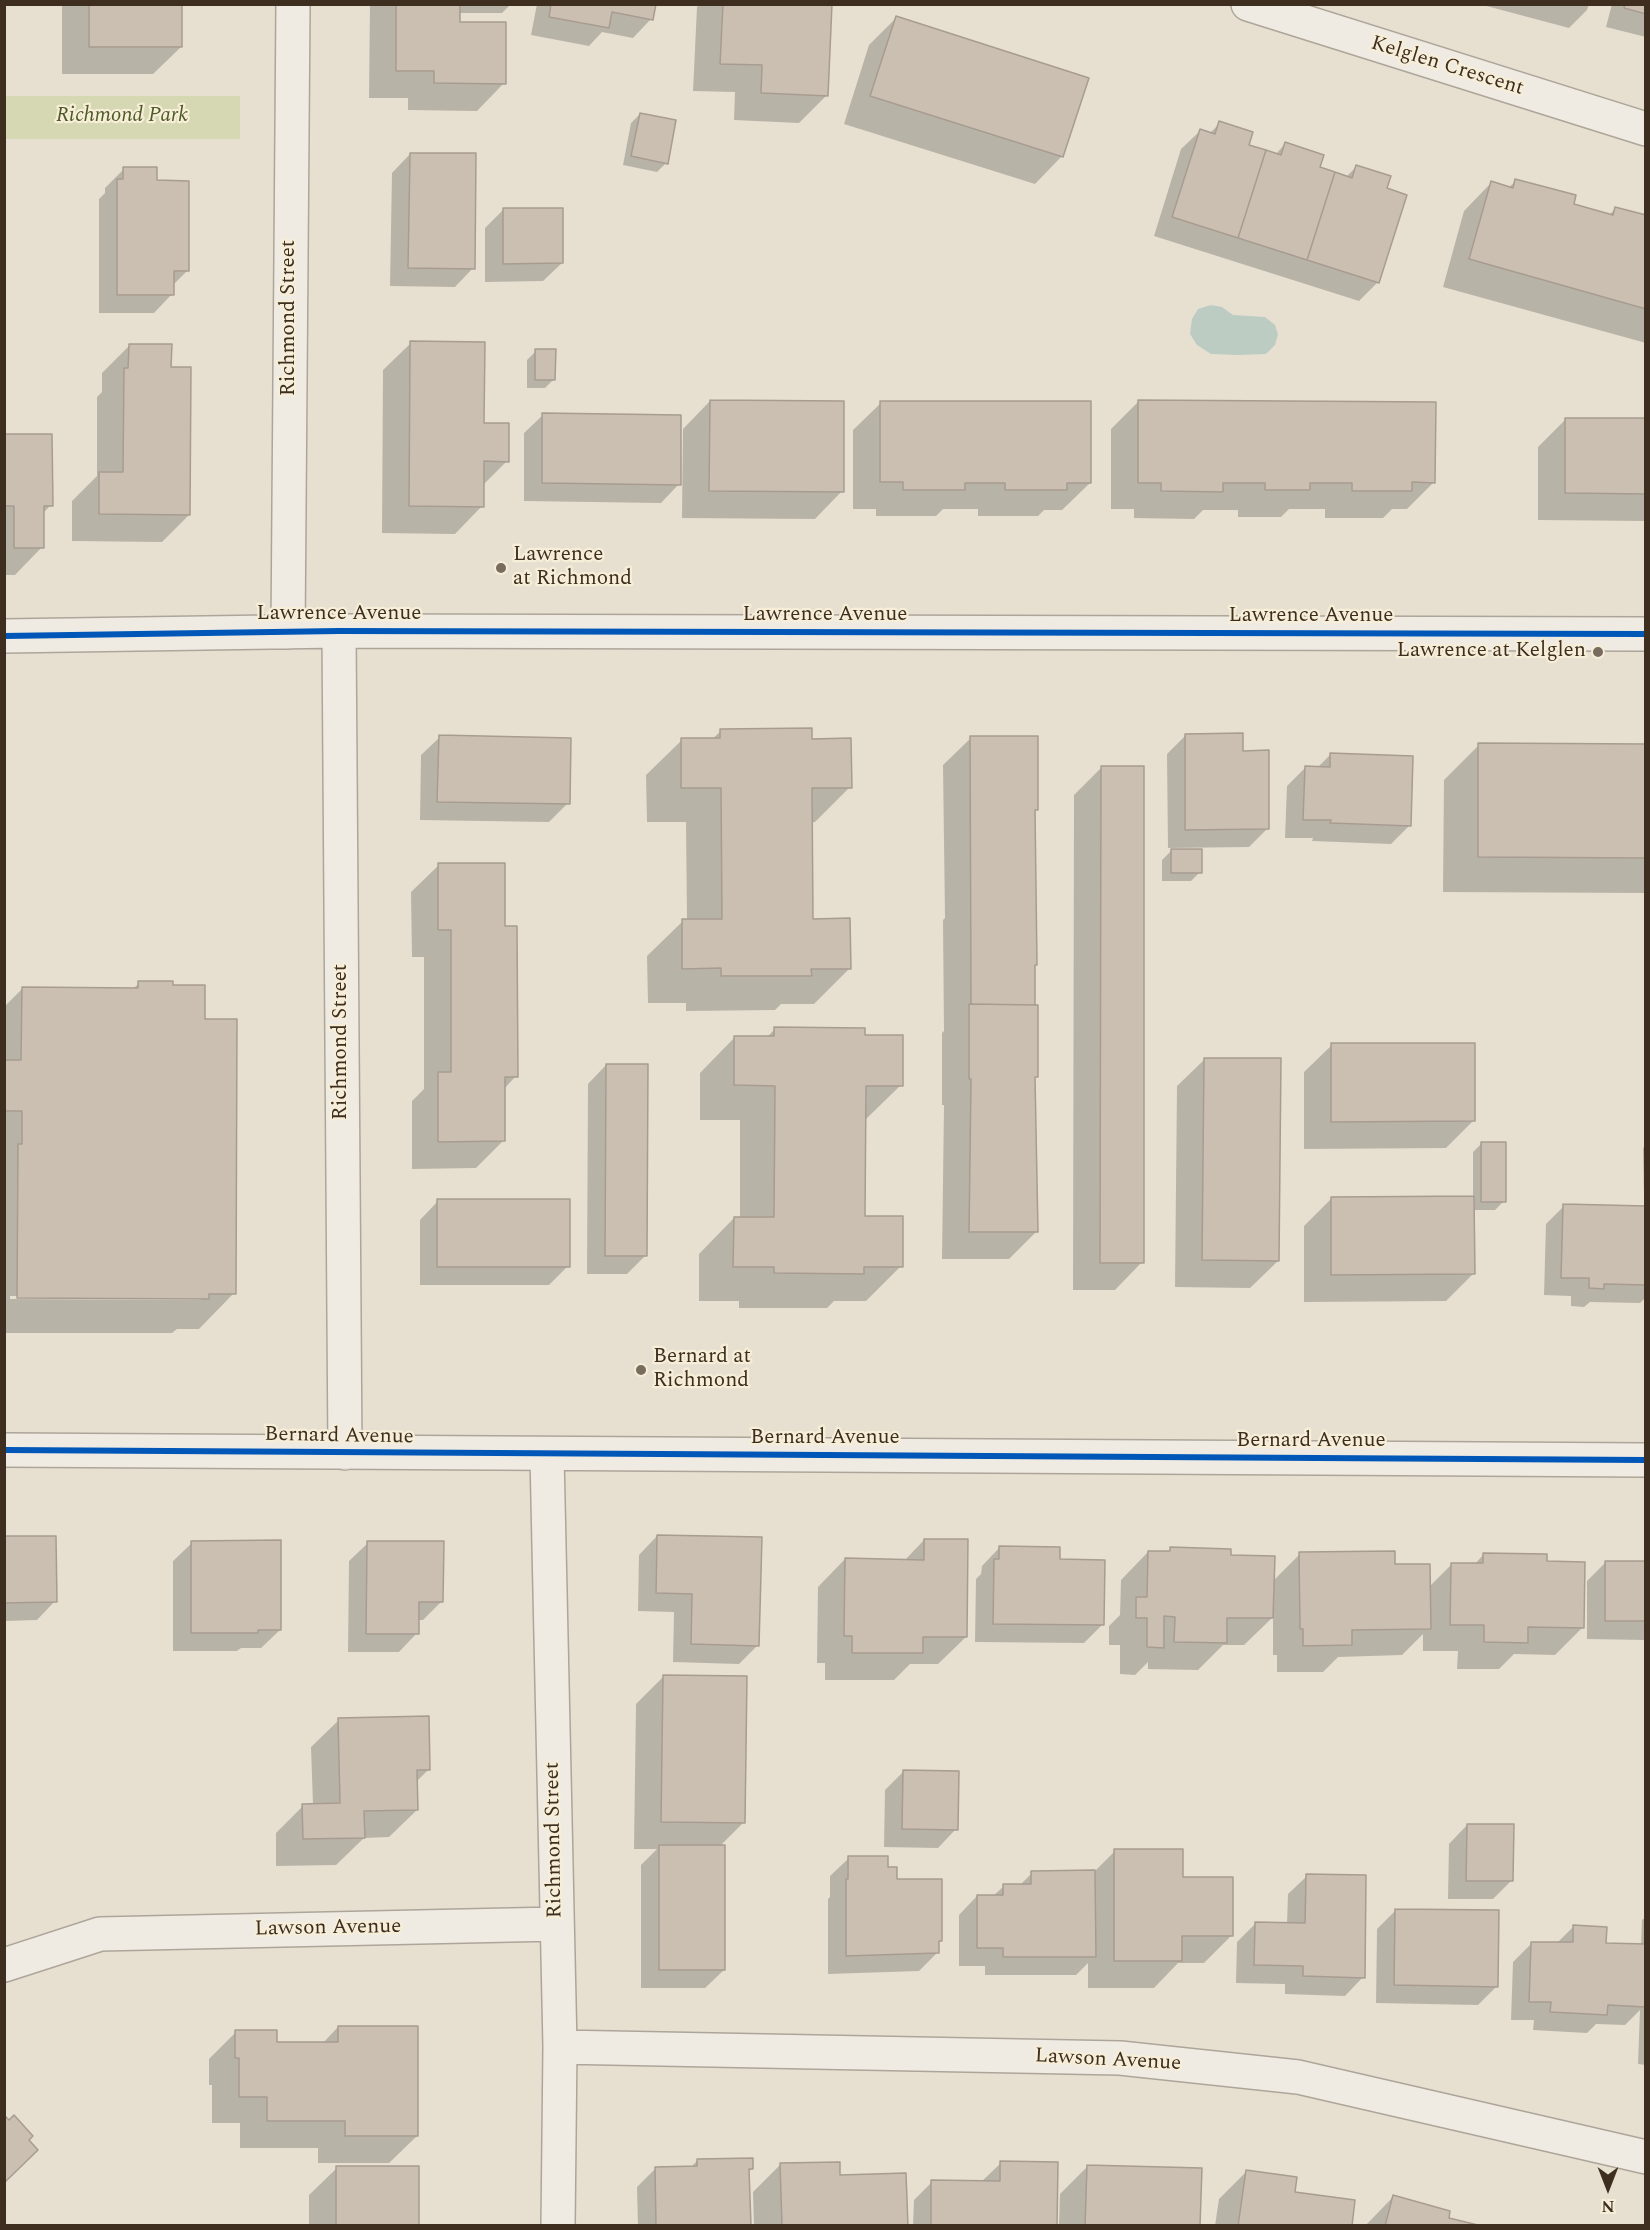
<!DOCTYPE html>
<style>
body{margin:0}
#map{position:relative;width:1650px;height:2230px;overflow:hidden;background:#e7e0d1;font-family:Spectral,serif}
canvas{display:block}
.frame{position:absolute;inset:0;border:6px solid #3d2e20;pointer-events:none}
.north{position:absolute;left:1578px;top:2158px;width:60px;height:60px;-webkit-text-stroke:4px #f7eed8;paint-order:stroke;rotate:180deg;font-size:16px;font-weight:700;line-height:24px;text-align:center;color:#3d2e20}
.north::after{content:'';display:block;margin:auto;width:21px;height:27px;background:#3d2e20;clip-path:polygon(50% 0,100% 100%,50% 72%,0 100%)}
</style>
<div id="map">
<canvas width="1650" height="2230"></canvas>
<div class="frame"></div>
<div class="north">N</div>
</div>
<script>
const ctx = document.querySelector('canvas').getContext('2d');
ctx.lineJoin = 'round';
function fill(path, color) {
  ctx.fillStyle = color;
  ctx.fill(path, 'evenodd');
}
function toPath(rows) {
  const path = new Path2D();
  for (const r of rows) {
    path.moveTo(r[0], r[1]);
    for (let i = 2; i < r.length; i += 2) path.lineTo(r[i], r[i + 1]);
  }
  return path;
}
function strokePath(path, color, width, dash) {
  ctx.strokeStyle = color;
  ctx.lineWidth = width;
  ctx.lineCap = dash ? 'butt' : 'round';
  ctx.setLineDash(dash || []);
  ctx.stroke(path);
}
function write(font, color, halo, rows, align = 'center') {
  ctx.font = font + ' Spectral,serif';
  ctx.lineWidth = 4.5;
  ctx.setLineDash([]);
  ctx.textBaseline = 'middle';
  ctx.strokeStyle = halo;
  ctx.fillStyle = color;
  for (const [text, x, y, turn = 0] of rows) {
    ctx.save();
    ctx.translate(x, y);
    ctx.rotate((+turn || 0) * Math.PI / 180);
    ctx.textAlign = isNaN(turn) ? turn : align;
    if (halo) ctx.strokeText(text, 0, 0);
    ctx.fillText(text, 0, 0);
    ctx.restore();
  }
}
fill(toPath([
 [5,96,240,96,240,139,5,139]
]), '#d6d7b3');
fill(toPath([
 [1211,305,1222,307,1233,315,1265,317,1275,325,1278,334,1275,345,1266,354,1238,355,1211,354,1197,345,1190,334,1192,319,1198,309]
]), '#bcccc2');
fill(toPath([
 [62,4,181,4,181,47,153,74,62,74],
 [370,4,511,4,502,13,459,13,459,23,504,83,477,111,408,110,408,98,369,98],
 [537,4,654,4,651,19,633,38,602,32,589,46,531,35],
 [700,4,830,4,826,96,799,123,734,120,735,92,693,91,697,7],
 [1479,4,1589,4,1587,10,1569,28],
 [1612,4,1646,4,1646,37,1606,27],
 [896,18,1062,156,1035,184,844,124,869,45],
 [640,114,666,163,657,172,623,165,631,123],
 [1220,123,1247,146,1275,155,1285,144,1318,168,1346,177,1356,167,1385,189,1378,282,1359,301,1154,236,1181,149,1200,131,1209,134],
 [410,154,473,268,455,287,390,286,392,173],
 [124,169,156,181,187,271,172,286,172,294,154,313,99,313,99,199,105,193,105,188],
 [1516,181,1572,205,1609,215,1615,209,1646,217,1646,343,1443,287,1464,211,1491,183,1508,188],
 [504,209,562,263,543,281,485,282,485,228],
 [411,343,483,425,507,461,483,485,482,506,455,534,382,533,383,370],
 [130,345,170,369,189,515,162,542,72,541,72,501,97,476,97,397,102,392,102,373],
 [536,351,554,379,545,388,527,388,527,360],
 [710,401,842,491,815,519,682,518,683,429],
 [1139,401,1434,482,1407,509,1392,509,1383,518,1325,518,1325,509,1289,509,1281,517,1238,517,1238,510,1203,510,1194,519,1134,518,1134,509,1111,509,1111,429],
 [881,403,1090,483,1062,510,1044,510,1038,516,978,516,978,509,943,509,936,516,876,516,876,509,853,509,853,430],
 [543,415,679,484,661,503,524,501,524,433],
 [1566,419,1646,420,1646,521,1538,520,1538,447],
 [4,436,51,505,42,514,42,547,15,575,4,575],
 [721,731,810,741,850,787,815,822,811,823,812,920,849,969,814,1004,781,1004,775,1010,686,1011,686,1003,648,1003,647,956,683,921,687,921,686,822,647,822,646,775,682,740,711,740],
 [1186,735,1242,752,1268,828,1249,847,1168,848,1167,754],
 [440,737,568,803,549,822,420,820,421,755],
 [971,738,1036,810,1034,812,1036,965,1034,967,1036,1232,1009,1259,942,1259,944,1105,942,1105,942,1033,944,1031,943,920,945,918,943,765],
 [1479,745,1646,745,1646,893,1443,892,1444,780],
 [1330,755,1410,825,1391,844,1312,841,1313,838,1285,838,1287,786,1306,767,1317,768],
 [1102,767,1142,1262,1115,1290,1073,1290,1074,795],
 [1171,851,1200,872,1191,881,1162,881,1162,860],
 [439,865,504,927,516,1076,504,1089,504,1140,476,1168,412,1169,412,1101,424,1089,424,957,412,957,411,892],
 [139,983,171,986,203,1020,234,1293,199,1329,177,1329,172,1333,4,1333,4,1007,22,989,132,990],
 [10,1296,201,1297,201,1300,10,1299],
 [775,1029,864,1036,901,1085,865,1120,864,1217,901,1266,866,1301,834,1301,827,1308,739,1308,739,1301,699,1301,699,1254,734,1218,740,1218,740,1120,700,1120,700,1073,735,1037,766,1038],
 [1332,1045,1473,1121,1446,1148,1304,1149,1304,1072],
 [1205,1059,1278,1261,1250,1288,1175,1287,1177,1086],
 [606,1065,646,1255,627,1274,587,1274,588,1084],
 [1482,1143,1504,1201,1495,1210,1473,1210,1473,1274,1446,1301,1304,1302,1304,1226,1331,1199,1473,1198,1473,1152],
 [1646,1145,1646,1196,1644,1196,1643,1148],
 [438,1201,568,1266,549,1285,420,1285,420,1220],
 [1564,1206,1646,1208,1646,1297,1640,1303,1590,1302,1584,1307,1571,1306,1571,1296,1544,1295,1546,1224],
 [657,1536,758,1645,739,1664,673,1662,674,1612,638,1611,639,1555],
 [4,1538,55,1601,37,1620,4,1621],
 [924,1540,966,1637,938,1664,910,1664,894,1680,825,1680,825,1663,817,1663,818,1587,845,1559,904,1561],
 [192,1543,280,1630,261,1648,241,1648,237,1651,173,1651,173,1561],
 [368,1543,442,1601,423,1620,417,1620,417,1633,399,1652,348,1652,349,1561],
 [1000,1547,1058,1561,1102,1625,1084,1643,975,1642,976,1579,981,1574,982,1566],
 [1171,1549,1230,1557,1273,1581,1300,1554,1393,1565,1429,1587,1451,1565,1474,1565,1484,1554,1546,1563,1583,1627,1555,1655,1514,1654,1499,1669,1457,1669,1458,1651,1423,1651,1423,1634,1402,1655,1338,1657,1323,1672,1277,1672,1277,1655,1273,1655,1273,1617,1244,1645,1223,1645,1198,1670,1148,1669,1148,1662,1135,1675,1120,1674,1120,1645,1109,1645,1109,1626,1120,1615,1121,1580,1148,1552,1167,1553],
 [1606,1562,1646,1563,1646,1671,1645,1640,1587,1639,1587,1581],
 [663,1677,744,1822,719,1847,724,1970,705,1988,641,1988,641,1865,657,1849,634,1849,636,1704],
 [339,1720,429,1769,416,1782,417,1810,389,1837,364,1838,336,1865,276,1866,276,1833,303,1806,313,1805,311,1747],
 [904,1771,956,1829,938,1848,884,1847,885,1790],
 [1467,1825,1511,1881,1493,1899,1448,1899,1449,1844],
 [1115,1851,1181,1878,1232,1935,1204,1963,1178,1963,1154,1988,1088,1988,1088,1963,1076,1975,985,1975,985,1966,959,1966,959,1915,977,1896,993,1896,1004,1886,1019,1886,1032,1873,1094,1872],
 [849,1858,887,1869,941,1941,938,1943,938,1952,919,1971,828,1974,828,1899,830,1897,830,1876],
 [1307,1876,1363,1977,1345,1996,1285,1994,1285,1984,1236,1983,1237,1942,1256,1923,1287,1924,1288,1894],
 [1396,1910,1497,1986,1478,2005,1376,2003,1377,1929],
 [1646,1917,1646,2065,1638,2064,1640,2010,1625,2025,1596,2024,1587,2033,1533,2030,1534,2020,1511,2020,1513,1962,1531,1944,1556,1944,1573,1927,1605,1944,1641,1946,1642,1920],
 [338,2027,417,2136,389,2163,318,2163,318,2148,240,2148,240,2123,212,2123,212,2085,209,2085,209,2059,236,2032,275,2044,322,2044],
 [697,2161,752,2169,748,2172,749,2226,638,2226,637,2187,656,2168,690,2168],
 [1001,2163,1056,2226,913,2226,914,2200,932,2182,981,2182],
 [781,2164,838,2176,906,2226,754,2226,753,2192],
 [1087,2167,1198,2226,1059,2226,1060,2194],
 [337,2168,418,2226,309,2226,309,2195],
 [1246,2172,1294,2193,1350,2226,1215,2226,1219,2199],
 [1393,2197,1447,2219,1476,2226,1365,2226]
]), '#0003');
const building = toPath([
 [89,4,182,4,182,47,89,47,89,4],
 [396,4,460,4,460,22,506,22,506,84,434,83,434,71,396,71,396,4],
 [551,4,656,4,653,20,612,12,609,28,549,17,551,4],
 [723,4,832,4,828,96,761,93,762,65,720,64,723,4],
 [1625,4,1646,4,1646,14,1624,8,1625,4],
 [896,16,1089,78,1063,157,870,96,896,16],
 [640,113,676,120,668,164,631,156,640,113],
 [1219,121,1253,132,1249,145,1266,150,1238,238,1172,217,1200,129,1215,134,1219,121],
 [1285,142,1324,155,1320,167,1335,172,1307,260,1238,238,1266,150,1281,155,1285,142],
 [410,153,476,153,475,269,408,268,410,153],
 [1356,165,1391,176,1387,188,1407,195,1379,283,1307,260,1335,172,1352,178,1356,165],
 [123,167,157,167,157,180,189,181,189,271,174,271,174,295,117,295,117,179,123,179,123,167],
 [1515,179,1576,195,1574,204,1613,215,1615,207,1646,215,1646,309,1469,259,1491,181,1513,188,1515,179],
 [503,208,563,208,563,263,503,264,503,208],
 [410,341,485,342,484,423,509,423,509,462,484,461,484,507,409,506,410,341],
 [129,344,172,344,171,367,191,367,190,515,99,514,99,472,123,472,124,368,128,368,129,344],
 [535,349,556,349,555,380,535,380,535,349],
 [710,400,844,401,844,492,709,491,710,400],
 [1138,400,1436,402,1435,483,1412,482,1412,491,1352,491,1352,483,1310,483,1310,490,1265,490,1265,483,1223,483,1223,492,1161,491,1161,483,1138,483,1138,400],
 [880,401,1091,401,1091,483,1067,483,1067,490,1005,490,1005,483,965,483,965,490,903,490,903,482,880,482,880,401],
 [542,413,681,415,681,485,542,483,542,413],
 [1565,418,1646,418,1646,494,1565,493,1565,418],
 [4,434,52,434,53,506,44,506,44,548,14,548,14,506,4,506,4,434],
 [812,728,812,739,851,738,852,788,812,788,813,919,850,918,851,969,811,969,812,976,721,976,721,968,682,969,682,919,722,919,721,788,681,788,681,738,720,738,720,729,812,728],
 [1243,733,1243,751,1269,750,1269,829,1185,830,1185,734,1243,733],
 [439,735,571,738,570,804,437,802,439,735],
 [970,736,1038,736,1038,810,1035,810,1037,965,1035,965,1035,1005,971,1004,970,736],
 [1478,743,1646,744,1646,858,1478,857,1478,743],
 [1330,753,1413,756,1411,826,1330,823,1331,820,1303,820,1305,766,1330,767,1330,753],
 [1101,766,1144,766,1144,1263,1100,1263,1101,766],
 [1171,849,1202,849,1202,873,1171,873,1171,849],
 [438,863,505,863,505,926,517,926,518,1077,505,1077,505,1141,438,1142,438,1072,451,1072,451,930,438,930,438,863],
 [138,981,173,981,173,985,205,985,205,1019,237,1019,236,1294,209,1294,209,1299,17,1298,18,1144,22,1144,22,1111,4,1111,4,1060,21,1060,22,987,138,988,138,981],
 [969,1004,1038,1005,1038,1077,1035,1077,1038,1232,969,1232,971,1079,969,1079,969,1004],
 [774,1027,865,1028,865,1035,903,1035,903,1086,866,1086,865,1216,903,1216,903,1267,864,1267,864,1274,774,1273,774,1267,733,1267,734,1217,774,1217,775,1086,734,1085,734,1036,774,1036,774,1027],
 [1331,1043,1475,1043,1475,1121,1331,1122,1331,1043],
 [1204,1058,1281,1058,1279,1261,1202,1260,1204,1058],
 [606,1064,648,1064,647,1256,605,1256,606,1064],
 [1481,1142,1506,1142,1506,1202,1481,1202,1481,1142],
 [1474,1196,1475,1274,1331,1275,1331,1197,1474,1196],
 [437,1199,570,1199,570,1267,437,1267,437,1199],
 [1563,1204,1646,1206,1646,1285,1604,1284,1604,1289,1589,1288,1589,1278,1561,1278,1563,1204],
 [657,1535,762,1537,759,1646,691,1644,692,1594,656,1593,657,1535],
 [4,1536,56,1536,57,1602,4,1603,4,1536],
 [924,1539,968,1539,967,1637,923,1637,923,1653,852,1653,852,1636,844,1636,845,1558,924,1560,924,1539],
 [281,1540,281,1630,258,1630,258,1633,191,1633,191,1541,281,1540],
 [367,1541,444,1541,443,1602,419,1602,419,1634,366,1634,367,1541],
 [999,1546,1060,1547,1060,1559,1105,1560,1104,1625,993,1624,994,1559,999,1559,999,1546],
 [1170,1547,1231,1549,1231,1555,1275,1556,1273,1618,1227,1618,1227,1643,1174,1642,1175,1617,1164,1616,1164,1648,1147,1647,1147,1618,1136,1618,1136,1597,1147,1597,1148,1551,1170,1551,1170,1547],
 [1395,1551,1395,1564,1430,1564,1431,1629,1352,1630,1352,1645,1303,1646,1303,1629,1300,1629,1299,1552,1395,1551],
 [1483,1553,1547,1554,1547,1561,1585,1562,1584,1628,1528,1627,1528,1643,1484,1642,1484,1625,1450,1625,1451,1563,1483,1563,1483,1553],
 [1605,1561,1646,1561,1646,1621,1605,1621,1605,1561],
 [663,1675,747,1676,745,1823,661,1822,663,1675],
 [429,1716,430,1770,417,1770,418,1810,364,1811,365,1838,303,1839,302,1804,340,1803,338,1718,429,1716],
 [903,1770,959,1771,958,1830,902,1829,903,1770],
 [1467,1824,1514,1824,1513,1881,1466,1881,1467,1824],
 [659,1845,725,1845,725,1970,659,1970,659,1845],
 [1114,1849,1183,1849,1183,1877,1233,1877,1233,1936,1182,1936,1182,1961,1114,1961,1114,1849],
 [848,1856,888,1856,888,1867,897,1867,897,1879,942,1879,942,1941,939,1941,939,1953,846,1956,846,1879,848,1879,848,1856],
 [1095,1870,1096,1957,1003,1957,1003,1948,977,1948,977,1895,1003,1895,1003,1884,1031,1884,1031,1871,1095,1870],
 [1306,1874,1366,1875,1365,1978,1303,1976,1303,1966,1254,1965,1255,1922,1305,1923,1306,1874],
 [1395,1909,1499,1910,1498,1987,1394,1985,1395,1909],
 [1573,1925,1607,1927,1606,1943,1646,1944,1645,2007,1608,2005,1607,2015,1550,2012,1551,2002,1529,2002,1531,1942,1573,1942,1573,1925],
 [338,2026,418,2026,418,2136,345,2136,345,2121,267,2121,267,2097,239,2097,239,2058,235,2058,235,2030,277,2030,277,2042,338,2042,338,2026],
 [4,2115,9,2120,14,2115,33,2136,29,2140,38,2150,4,2183,4,2115],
 [753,2158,753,2169,749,2169,751,2226,656,2226,655,2167,697,2166,697,2159,753,2158],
 [1000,2161,1058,2162,1057,2226,931,2226,931,2180,1000,2181,1000,2161],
 [840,2162,840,2175,906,2173,908,2226,782,2226,780,2163,840,2162],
 [1087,2165,1202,2168,1200,2226,1085,2226,1087,2165],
 [336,2166,419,2166,419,2226,336,2226,336,2166],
 [1246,2170,1297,2177,1295,2192,1355,2200,1352,2226,1238,2226,1246,2170],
 [1393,2195,1450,2211,1449,2218,1482,2226,1385,2226,1393,2195]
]);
fill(building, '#cbbfb2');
strokePath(building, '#a89c90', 1.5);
const minor = toPath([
 [1248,4,1646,129],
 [339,631,345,1453],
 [288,632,293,4],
 [4,636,339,631,1646,634],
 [4,1450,1646,1460],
 [547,1455,560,2047,558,2226],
 [4,1965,100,1934,556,1924],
 [560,2047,1120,2058,1298,2077,1646,2157]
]);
strokePath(minor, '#ada599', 36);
strokePath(minor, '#efebe3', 33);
strokePath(toPath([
 [4,636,339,631,1646,634],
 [4,1450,1646,1460]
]), '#0057b8', 6);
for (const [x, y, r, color] of [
 [501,568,6,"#786c5e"],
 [1598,652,6,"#786c5e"],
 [641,1370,6,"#786c5e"]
]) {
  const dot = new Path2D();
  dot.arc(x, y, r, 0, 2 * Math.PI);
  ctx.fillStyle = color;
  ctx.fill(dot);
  strokePath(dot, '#f7eed8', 2);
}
write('21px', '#3d2e20', '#f7eed8', [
 ["Kelglen Crescent",1447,67,17],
 ["Richmond Street",290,318,-90],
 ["Lawrence Avenue",339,615],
 ["Lawrence Avenue",825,616],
 ["Lawrence Avenue",1311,617],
 ["Richmond Street",342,1042,-90],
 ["Bernard Avenue",339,1437,1],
 ["Bernard Avenue",825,1439],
 ["Bernard Avenue",1311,1442],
 ["Richmond Street",555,1840,-91],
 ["Lawson Avenue",328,1929,-1],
 ["Lawson Avenue",1108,2061,3]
]);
write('italic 21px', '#4d5a26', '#f7eed8', [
 ["Richmond Park",122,117]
]);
write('21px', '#3d2e20', '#f7eed8', [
 ["Lawrence",513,556],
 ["at Richmond",513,580],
 ["Lawrence at Kelglen",1586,652,"right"],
 ["Bernard at",653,1358],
 ["Richmond",653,1382]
], 'left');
</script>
